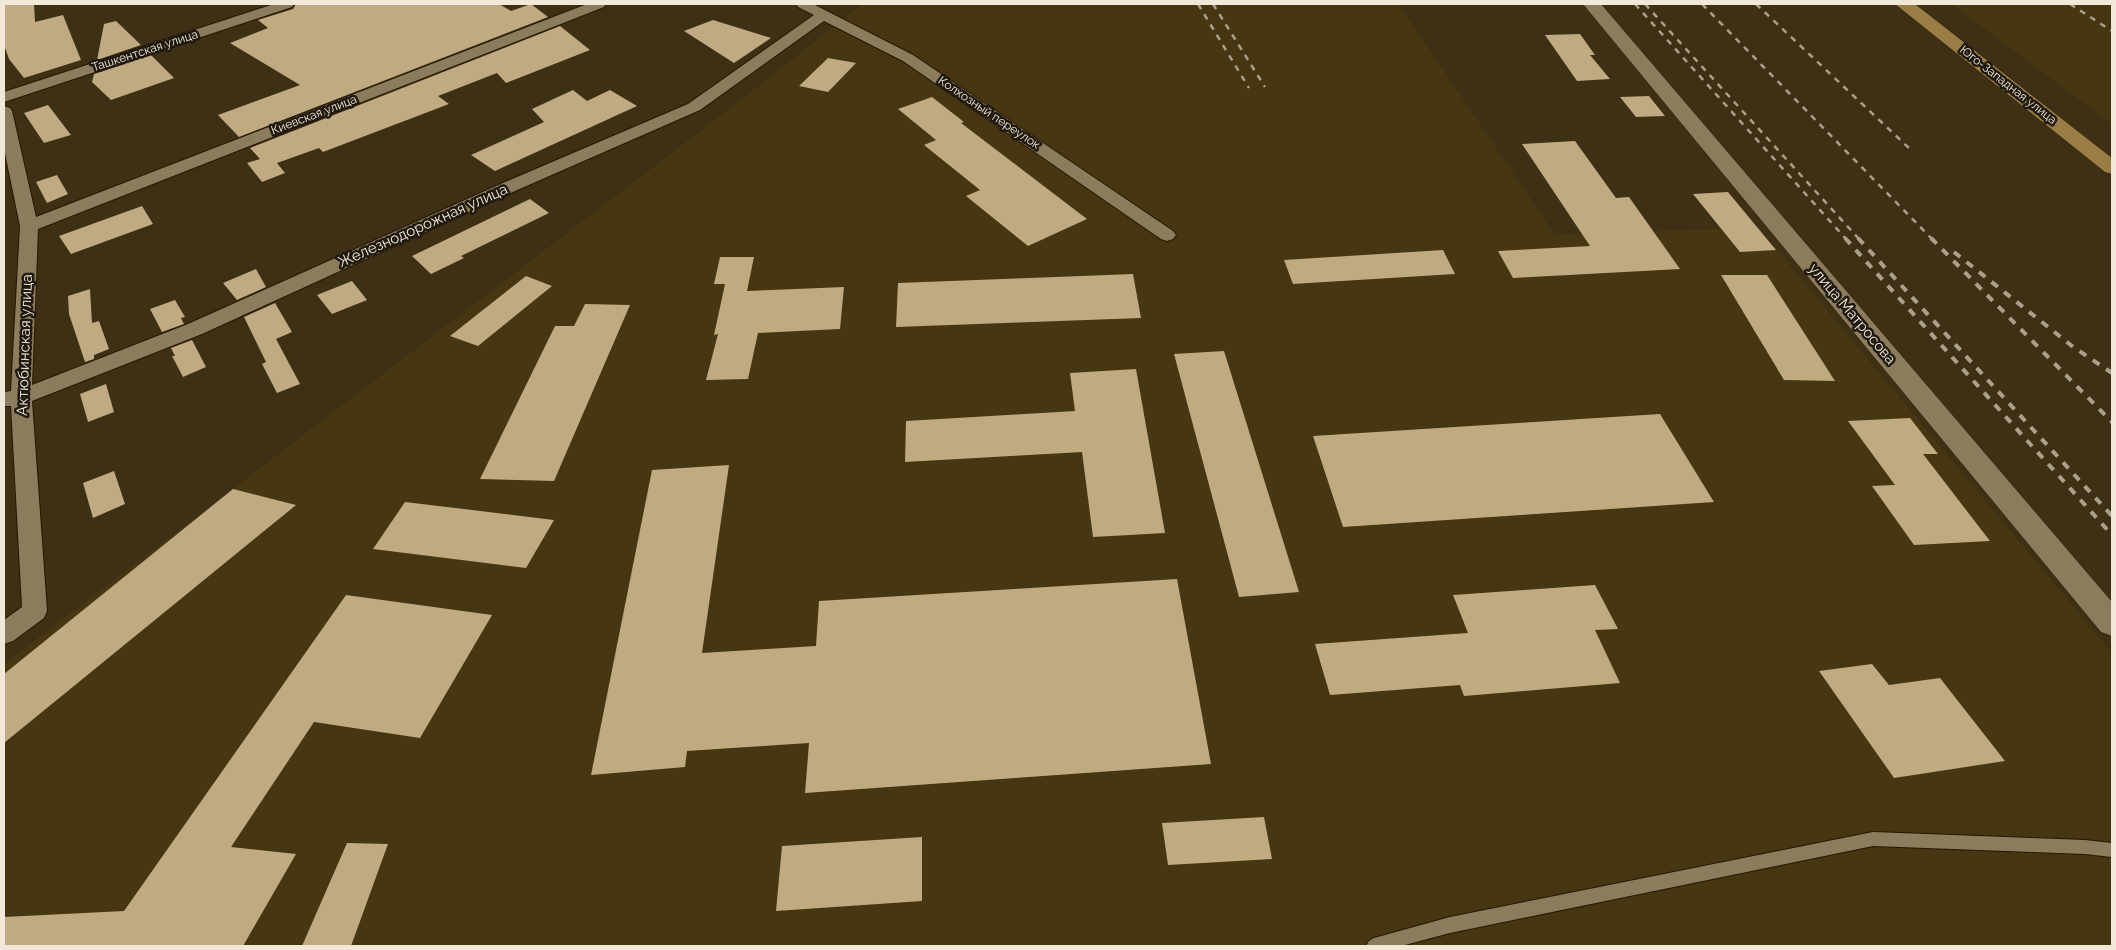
<!DOCTYPE html>
<meta charset="utf-8">
<style>
body{margin:0}
#map{position:relative;width:2116px;height:950px;overflow:hidden;background:#3e3015;font-family:Raleway,sans-serif}
canvas{display:block}
.frame{position:absolute;inset:0;border:5px solid #f1e8d8;pointer-events:none}
</style>
<div id="map">
<canvas width="2116" height="950"></canvas>
<div class="frame"></div>
</div>
<script>
const ctx = document.querySelector('canvas').getContext('2d');
ctx.lineJoin = 'round';
function fill(path, color) {
  ctx.fillStyle = color;
  ctx.fill(path, 'evenodd');
}
function toPath(rows) {
  const path = new Path2D();
  for (const r of rows) {
    path.moveTo(r[0], r[1]);
    for (let i = 2; i < r.length; i += 2) path.lineTo(r[i], r[i + 1]);
  }
  return path;
}
function strokePath(path, color, width, dash) {
  ctx.strokeStyle = color;
  ctx.lineWidth = width;
  ctx.lineCap = dash ? 'butt' : 'round';
  ctx.setLineDash(dash || []);
  ctx.stroke(path);
}
function write(font, color, halo, rows, align = 'center') {
  ctx.font = font + ' Raleway,sans-serif';
  ctx.lineWidth = 5;
  ctx.setLineDash([]);
  ctx.textBaseline = 'middle';
  ctx.strokeStyle = halo;
  ctx.fillStyle = color;
  for (const [text, x, y, turn = 0] of rows) {
    ctx.save();
    ctx.translate(x, y);
    ctx.rotate((+turn || 0) * Math.PI / 180);
    ctx.textAlign = isNaN(turn) ? turn : align;
    if (halo) ctx.strokeText(text, 0, 0);
    ctx.fillText(text, 0, 0);
    ctx.restore();
  }
}
fill(toPath([
 [862,4,1399,4,1555,235,1758,227,2112,653,2112,946,4,946,4,664,733,106],
 [1951,4,2112,4,2112,124]
]), '#473612');
fill(toPath([
 [4,4,34,4,35,22,63,15,81,60,24,78,9,59,4,45],
 [296,4,499,4,511,11,531,4,548,17,239,137,218,115,300,85,230,43,268,28,258,20,293,9],
 [713,20,771,38,734,63,684,31],
 [116,21,141,45,97,60,104,24],
 [560,26,590,50,506,83,497,73,438,96,449,104,323,152,319,148,277,163,285,173,262,182,247,163,260,159,250,148],
 [1580,34,1595,55,1590,55,1610,79,1577,81,1545,35],
 [151,55,174,78,111,100,92,82,94,74],
 [828,58,856,63,828,92,799,86],
 [573,90,587,101,610,90,637,106,495,171,471,155,544,122,532,109],
 [1649,96,1665,116,1636,117,1620,97],
 [932,97,964,122,961,123,1087,219,1028,246,966,196,980,190,924,145,936,140,898,109],
 [48,105,71,135,44,143,24,113],
 [1575,141,1616,198,1629,197,1680,269,1513,278,1498,251,1590,246,1522,144],
 [57,175,68,194,47,203,36,182],
 [1728,192,1776,250,1740,252,1693,194],
 [530,199,549,213,461,256,464,258,431,274,412,256],
 [142,206,153,224,71,254,59,236],
 [1443,250,1455,274,1293,284,1284,260],
 [720,257,754,257,747,291,844,287,840,329,758,333,748,379,706,380,718,334,714,335,725,284,714,284],
 [256,269,266,287,237,300,223,283],
 [1133,274,1141,318,896,327,898,283],
 [1721,275,1767,275,1835,381,1784,380],
 [526,276,552,286,478,346,450,336],
 [352,281,367,300,332,314,317,295],
 [90,289,92,323,99,321,109,349,94,355,94,359,85,362,69,314,68,296],
 [175,300,185,317,181,318,184,324,162,332,150,309],
 [275,303,292,332,276,339,300,384,277,393,262,364,266,362,244,317],
 [585,304,630,305,554,481,480,479,555,326,574,326],
 [192,340,206,367,183,377,172,356,175,356,171,348],
 [1224,351,1299,592,1239,597,1174,354],
 [1136,369,1165,533,1093,537,1082,452,905,462,906,421,1075,411,1070,373],
 [106,384,114,412,88,422,80,394],
 [1660,414,1714,502,1343,527,1313,436],
 [1910,418,1938,454,1923,454,1990,541,1914,545,1872,486,1895,485,1848,421],
 [729,465,702,653,816,646,819,601,1177,579,1211,764,805,793,809,743,687,751,685,767,591,775,652,470],
 [114,471,125,504,93,518,83,483],
 [233,489,296,505,4,743,4,674],
 [405,502,472,510,554,520,526,568,373,549],
 [1595,585,1618,629,1595,630,1620,683,1464,696,1460,685,1330,695,1315,644,1468,633,1453,595],
 [346,595,492,615,420,738,314,722,231,847,296,854,243,946,4,946,4,917,124,911],
 [1872,664,1889,685,1940,678,2005,761,1894,778,1819,671],
 [1264,817,1272,859,1168,865,1162,823],
 [922,837,922,901,776,911,782,846],
 [347,843,388,844,351,946,302,946]
]), '#bfaa82');
const service = toPath([
 [1873,832,2085,840,2112,843,2112,857,2085,854,1873,846,1450,933,1401,946,1366,946,1369,941,1374,938,1450,917,1873,832]
]);
const minor = toPath([
 [274,4,294,4,292,7,4,102,4,92,274,4],
 [587,4,606,4,604,7,38,229,32,385,188,324,503,183,688,104,814,15,798,7,796,4,813,4,913,55,1173,231,1176,235,1173,239,1167,241,1161,239,903,61,824,21,700,110,515,191,202,334,32,401,47,611,44,618,13,641,4,644,4,620,22,607,11,406,4,406,4,392,11,391,20,226,4,148,4,106,10,108,12,111,36,217,587,4]
]);
const tertiary = toPath([
 [1583,4,1601,4,2112,602,2112,636,2101,632,1583,4]
]);
const primary = toPath([
 [1895,4,1915,4,2112,158,2112,174,2105,172,1895,4]
]);
strokePath(service, '#251800', 2);
strokePath(minor, '#251800', 2);
strokePath(tertiary, '#251800', 1);
strokePath(primary, '#251800', 1);
fill(service, '#8c7c5e');
fill(minor, '#8c7c5e');
fill(tertiary, '#8c7c5e');
fill(primary, '#997d45');
strokePath(toPath([
 [1198,4,1249,88],
 [1213,4,1265,87],
 [1635,4,1846,239],
 [1645,4,1859,239],
 [1702,4,1932,239],
 [1756,4,1910,149],
 [2070,4,2112,31]
]), '#aba08c', 2.5, [6, 6]);
strokePath(toPath([
 [1845,238,2112,535],
 [1858,238,2112,516],
 [1931,238,2112,422],
 [1954,252,2072,346,2112,373]
]), '#aba08c', 4, [8, 8]);
write('12px', '#f1e8d8', '#20190e', [
 ["Ташкентская улица",145,51,-18],
 ["Юго-Западная улица",2008,85,38],
 ["Колхозный переулок",989,113,34],
 ["Киевская улица",314,115,-21]
]);
write('15px', '#f1e8d8', '#20190e', [
 ["Железнодорожная улица",423,226,-24],
 ["улица Матросова",1852,314,50],
 ["Актюбинская улица",25,345,-88]
]);
</script>
